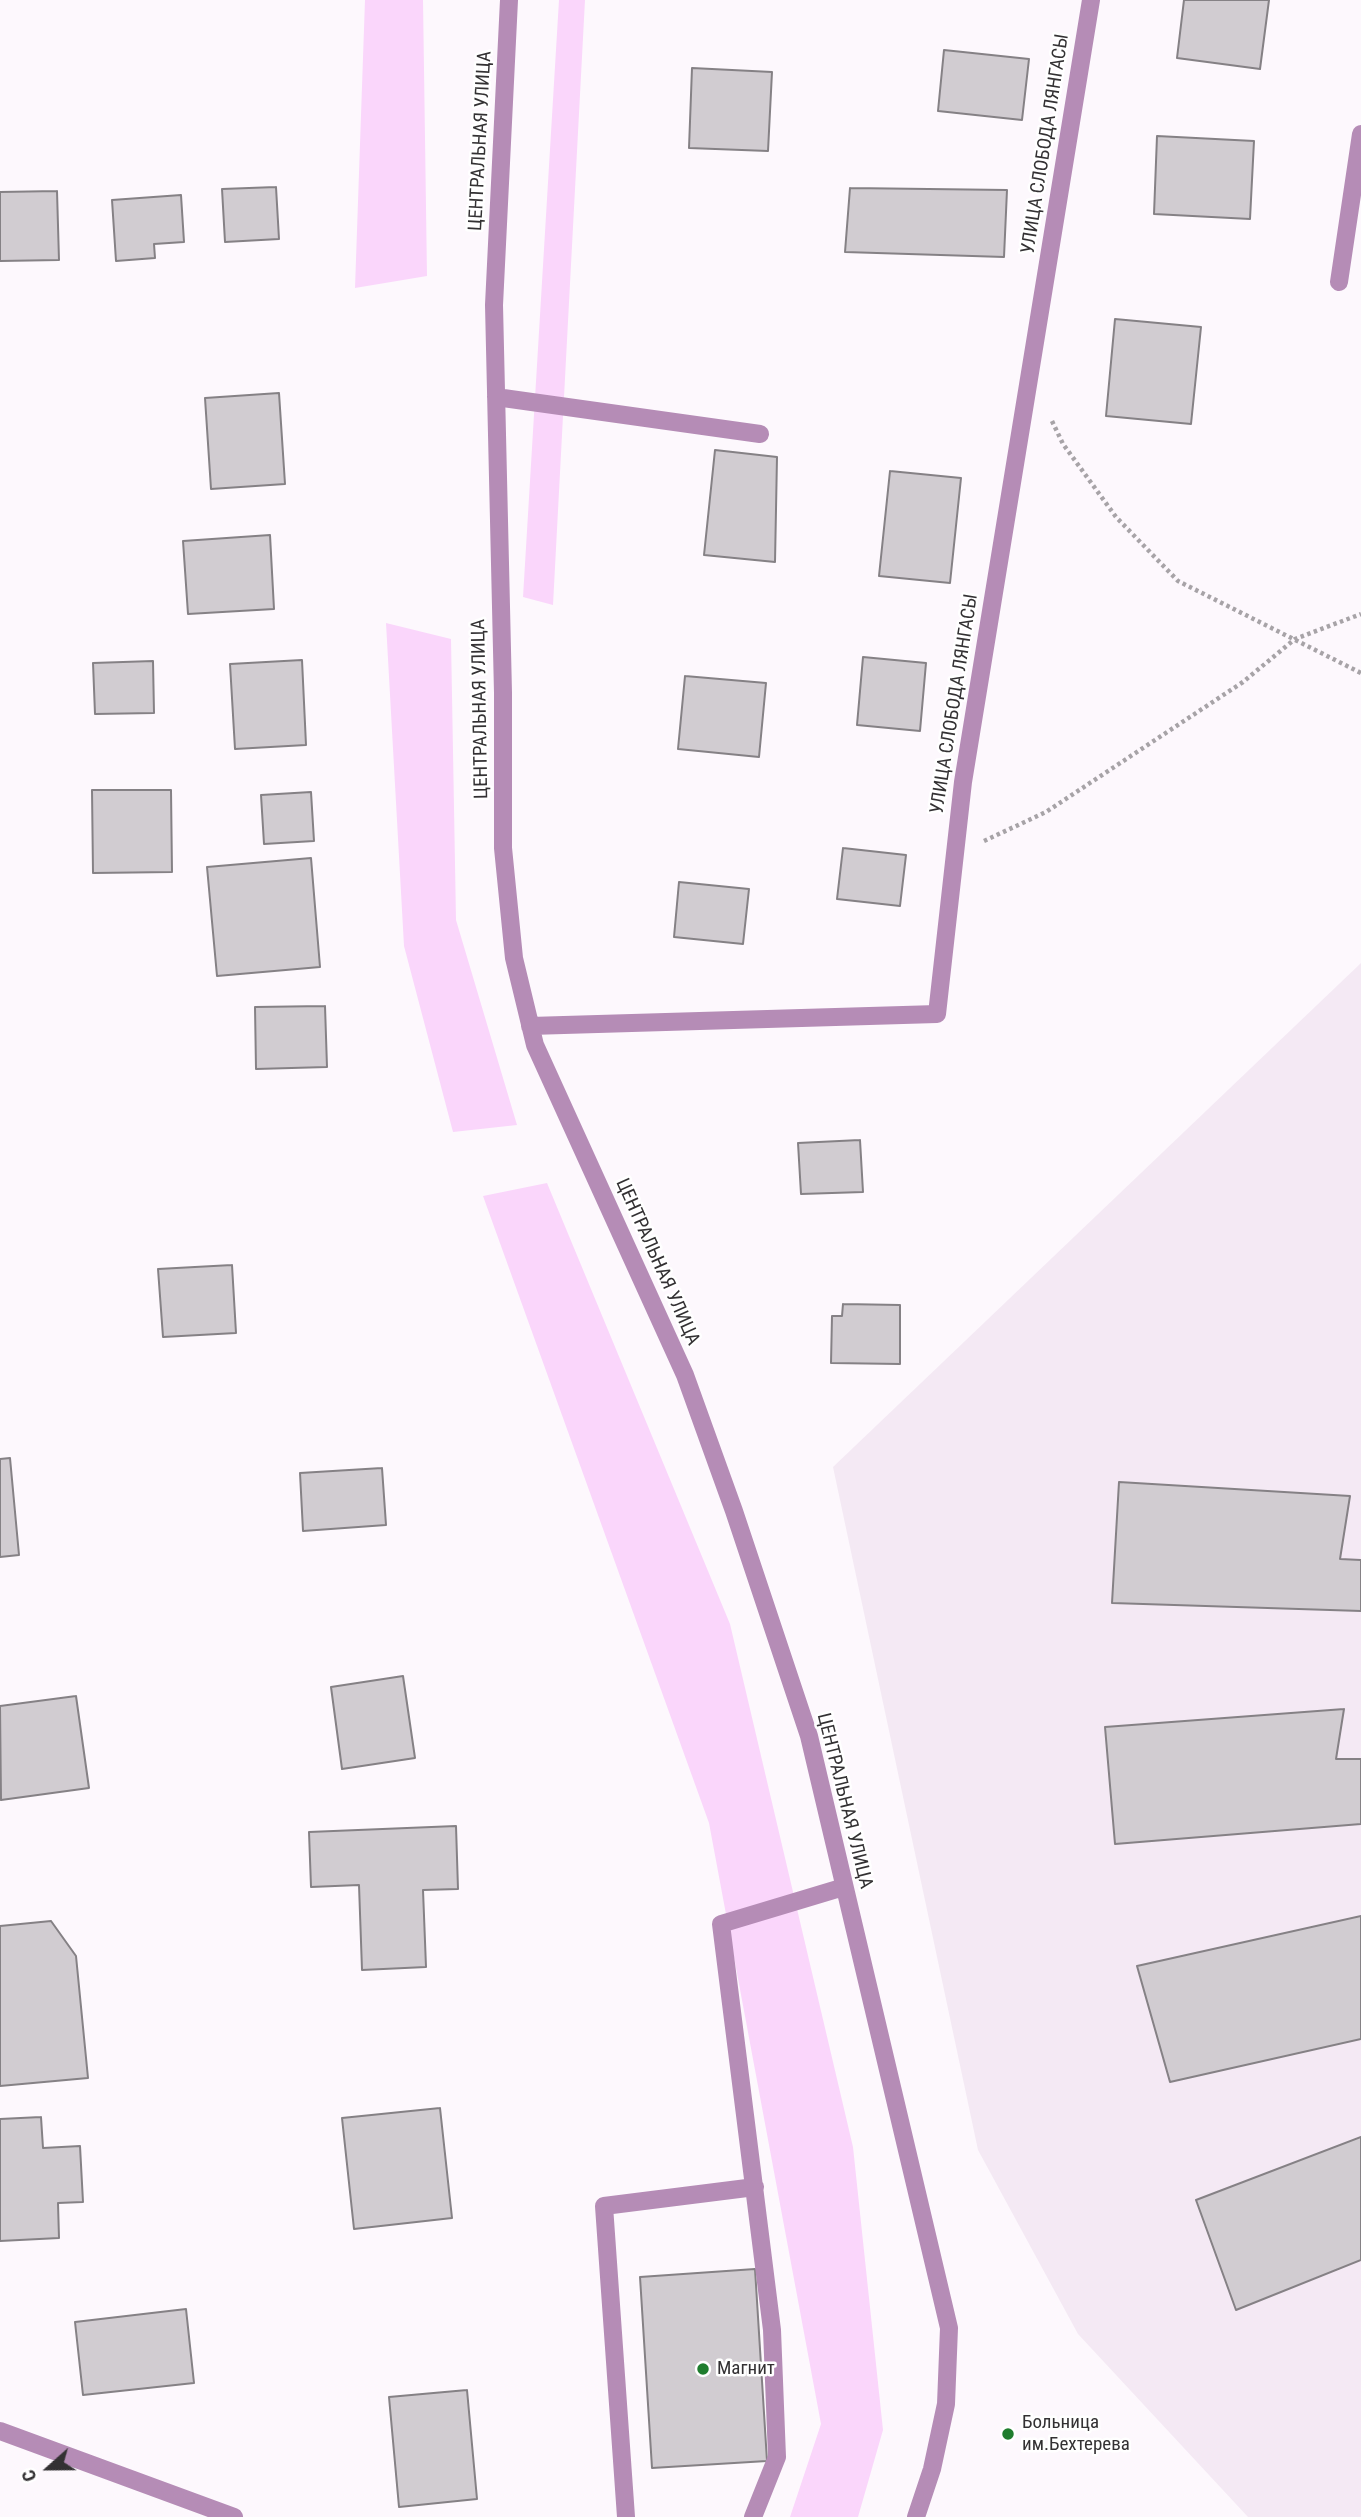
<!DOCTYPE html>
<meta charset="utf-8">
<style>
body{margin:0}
#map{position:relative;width:1361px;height:2517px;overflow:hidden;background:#fdf8fd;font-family:"Roboto Condensed",sans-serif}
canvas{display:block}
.north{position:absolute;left:14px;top:2433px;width:70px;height:70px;-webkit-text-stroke:5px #fff;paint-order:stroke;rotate:249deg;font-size:19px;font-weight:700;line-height:28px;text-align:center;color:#333133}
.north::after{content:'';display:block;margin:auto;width:24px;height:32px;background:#333133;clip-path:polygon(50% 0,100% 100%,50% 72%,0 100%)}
</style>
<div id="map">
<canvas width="1361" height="2517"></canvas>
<div class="north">С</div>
</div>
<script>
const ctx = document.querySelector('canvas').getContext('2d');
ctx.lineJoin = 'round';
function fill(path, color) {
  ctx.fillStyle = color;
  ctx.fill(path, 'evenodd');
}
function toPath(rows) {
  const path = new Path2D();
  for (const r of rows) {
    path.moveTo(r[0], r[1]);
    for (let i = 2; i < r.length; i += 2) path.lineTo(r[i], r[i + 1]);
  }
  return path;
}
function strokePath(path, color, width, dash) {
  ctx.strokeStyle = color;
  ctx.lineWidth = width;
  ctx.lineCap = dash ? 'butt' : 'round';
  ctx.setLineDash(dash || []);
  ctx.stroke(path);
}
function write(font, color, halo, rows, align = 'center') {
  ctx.font = font + ' "Roboto Condensed",sans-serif';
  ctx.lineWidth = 5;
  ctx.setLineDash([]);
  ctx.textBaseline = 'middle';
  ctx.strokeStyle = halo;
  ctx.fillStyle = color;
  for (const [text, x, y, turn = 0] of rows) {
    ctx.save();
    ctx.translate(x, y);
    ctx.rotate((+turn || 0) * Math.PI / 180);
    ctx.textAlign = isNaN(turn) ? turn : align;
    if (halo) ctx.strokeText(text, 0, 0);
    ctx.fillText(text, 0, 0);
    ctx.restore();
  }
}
fill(toPath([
 [1361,963,1361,2517,1248,2517,1078,2334,978,2150,833,1467]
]), '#f4e9f4');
fill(toPath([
 [365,0,423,0,427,276,355,288],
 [559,0,585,0,553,605,523,597],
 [386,623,451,639,456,920,517,1125,453,1132,404,946],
 [547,1183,730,1624,853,2147,883,2430,858,2517,790,2517,821,2424,709,1823,483,1196]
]), '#fad6fb');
const building = toPath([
 [1184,0,1269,0,1260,69,1177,58,1184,0],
 [944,50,1029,59,1022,120,938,111,944,50],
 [692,68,772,72,768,151,689,148,692,68],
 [1157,136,1254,141,1250,219,1154,214,1157,136],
 [276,187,279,239,225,242,222,189,276,187],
 [850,188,1007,190,1004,257,845,252,850,188],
 [57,191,59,260,0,261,0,192,57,191],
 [181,195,184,242,154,244,155,258,116,261,112,200,181,195],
 [1115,319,1201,327,1191,424,1106,416,1115,319],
 [279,393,285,484,211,489,205,398,279,393],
 [715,450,777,457,775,562,704,555,715,450],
 [890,471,961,478,950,583,879,576,890,471],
 [270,535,274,609,188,614,183,541,270,535],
 [863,657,926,663,920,731,857,725,863,657],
 [302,660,306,745,235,749,230,664,302,660],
 [153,661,154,713,95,714,93,663,153,661],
 [685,676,766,683,759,757,678,749,685,676],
 [92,790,171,790,172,872,93,873,92,790],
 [311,792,314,841,264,844,261,795,311,792],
 [843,848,906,855,900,906,837,899,843,848],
 [311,858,320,967,217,976,207,867,311,858],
 [679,882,749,889,743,944,674,937,679,882],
 [325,1006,327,1067,256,1069,255,1007,325,1006],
 [860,1140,863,1192,801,1194,798,1143,860,1140],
 [232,1265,236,1333,163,1337,158,1269,232,1265],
 [843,1304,900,1305,900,1364,831,1363,832,1316,842,1316,843,1304],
 [10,1458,19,1555,0,1557,0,1459,10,1458],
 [382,1468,386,1525,303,1531,300,1473,382,1468],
 [1119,1482,1350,1496,1340,1559,1361,1560,1361,1611,1112,1603,1119,1482],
 [403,1676,415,1758,342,1769,331,1687,403,1676],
 [76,1696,89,1788,1,1800,0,1706,76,1696],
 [1344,1709,1336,1759,1361,1759,1361,1824,1115,1844,1105,1727,1344,1709],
 [456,1826,458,1889,423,1890,426,1967,362,1970,359,1885,311,1887,309,1832,456,1826],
 [1361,1916,1361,2039,1170,2082,1137,1966,1361,1916],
 [51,1921,76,1956,88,2078,0,2086,0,1926,51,1921],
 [440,2108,452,2218,354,2229,342,2118,440,2108],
 [41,2117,43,2148,80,2146,83,2202,58,2203,59,2238,0,2241,0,2119,41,2117],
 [1361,2137,1361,2260,1236,2310,1196,2200,1361,2137],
 [755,2269,767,2461,652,2468,640,2277,755,2269],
 [186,2309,194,2383,83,2395,75,2322,186,2309],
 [467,2390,477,2499,399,2507,389,2397,467,2390]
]);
fill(building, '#d1ccd1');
strokePath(building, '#858185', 2);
strokePath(toPath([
 [1052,421,1063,444,1116,517,1178,581,1361,673],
 [984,841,1046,812,1243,682,1295,639,1361,614]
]), '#a7a3a7', 4.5, [3.5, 3.5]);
strokePath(toPath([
 [509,0,494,305,503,693,503,848,514,958,535,1045,685,1375,734,1511,809,1736,949,2328,946,2404,932,2469,916,2517],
 [1339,282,1361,134],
 [496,397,760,434],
 [530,1026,937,1014,963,782,1091,0],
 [0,2431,234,2517],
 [626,2517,604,2206,755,2187],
 [753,2517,777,2457,772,2330,721,1924,844,1887]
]), '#b58cb6', 18);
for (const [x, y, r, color] of [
 [703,2369,7,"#1f7d2e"],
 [1008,2434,7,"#1f7d2e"]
]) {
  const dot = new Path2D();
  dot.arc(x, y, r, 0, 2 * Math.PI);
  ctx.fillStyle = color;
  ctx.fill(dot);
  strokePath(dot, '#fff', 2.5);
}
write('19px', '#333133', '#fff', [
 ["ЦЕНТРАЛЬНАЯ УЛИЦА",481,141,-87],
 ["УЛИЦА СЛОБОДА ЛЯНГАСЫ",1046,144,-81],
 ["УЛИЦА СЛОБОДА ЛЯНГАСЫ",955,704,-81],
 ["ЦЕНТРАЛЬНАЯ УЛИЦА",481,709,-91],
 ["ЦЕНТРАЛЬНАЯ УЛИЦА",657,1262,66],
 ["ЦЕНТРАЛЬНАЯ УЛИЦА",844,1801,76]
]);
write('19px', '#333133', '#fff', [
 ["Магнит",717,2369],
 ["Больница",1022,2423],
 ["им.Бехтерева",1022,2445]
], 'left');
</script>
